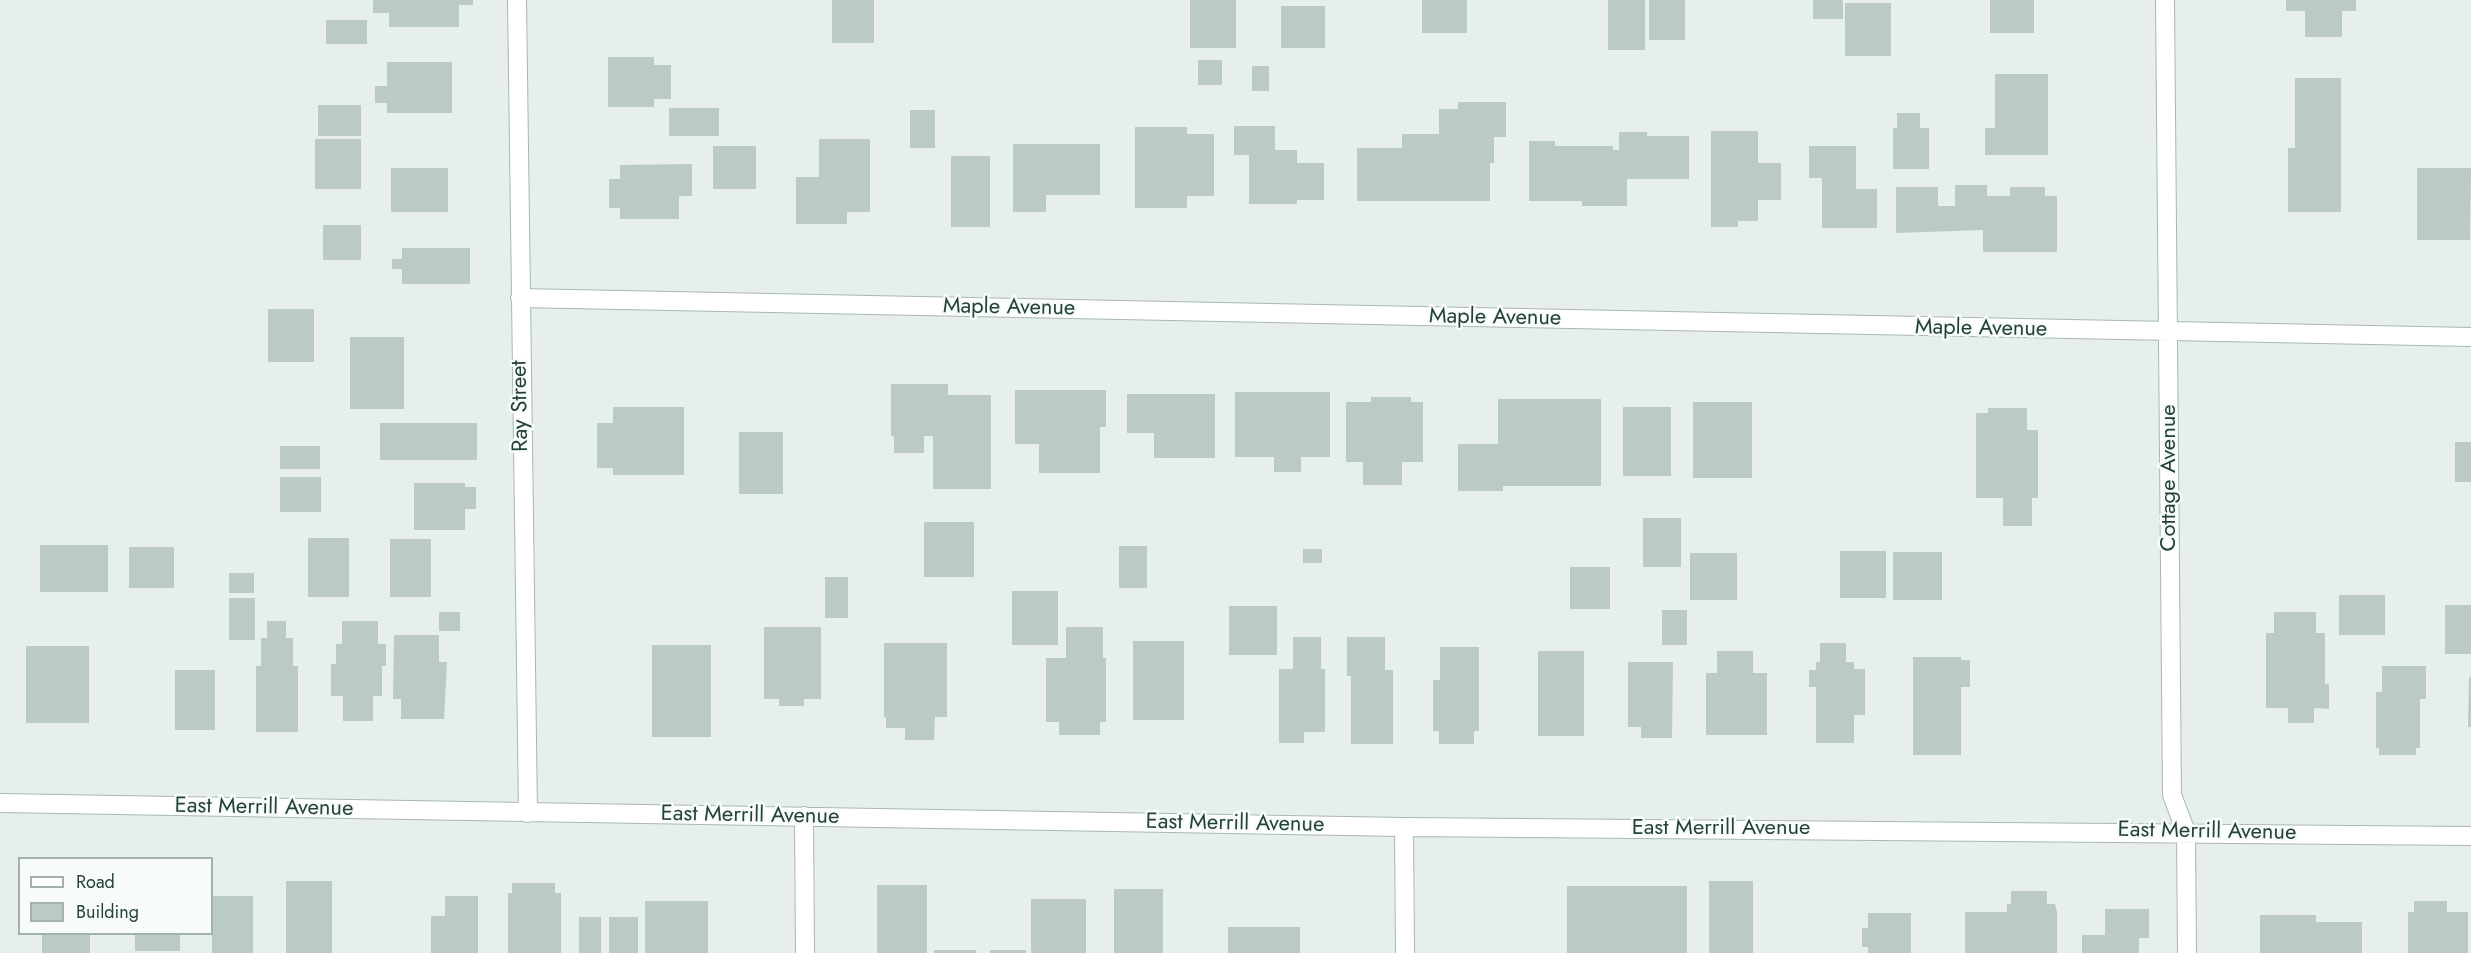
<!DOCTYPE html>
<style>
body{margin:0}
#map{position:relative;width:2471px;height:953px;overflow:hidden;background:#e6efeb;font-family:Jost,sans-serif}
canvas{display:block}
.legend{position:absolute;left:18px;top:857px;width:195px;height:78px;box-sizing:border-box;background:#f7fbf9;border:2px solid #a3b1ad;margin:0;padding:8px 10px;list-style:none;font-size:18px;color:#24423a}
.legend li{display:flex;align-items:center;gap:12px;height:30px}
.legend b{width:30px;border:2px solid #a3b1ad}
</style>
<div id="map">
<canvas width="2471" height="953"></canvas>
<ul class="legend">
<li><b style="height:8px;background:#fff"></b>Road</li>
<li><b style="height:16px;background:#bbcac4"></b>Building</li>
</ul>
</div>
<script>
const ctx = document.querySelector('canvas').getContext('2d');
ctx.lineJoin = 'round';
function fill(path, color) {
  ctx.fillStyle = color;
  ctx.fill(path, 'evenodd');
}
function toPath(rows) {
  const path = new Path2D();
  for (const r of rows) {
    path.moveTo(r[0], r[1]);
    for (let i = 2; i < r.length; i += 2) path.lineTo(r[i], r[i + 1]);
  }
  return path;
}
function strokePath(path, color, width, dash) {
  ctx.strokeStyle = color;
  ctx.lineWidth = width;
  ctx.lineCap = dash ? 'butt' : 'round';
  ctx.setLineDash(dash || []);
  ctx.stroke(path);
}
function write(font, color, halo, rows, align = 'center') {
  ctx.font = font + ' Jost,sans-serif';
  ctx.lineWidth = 5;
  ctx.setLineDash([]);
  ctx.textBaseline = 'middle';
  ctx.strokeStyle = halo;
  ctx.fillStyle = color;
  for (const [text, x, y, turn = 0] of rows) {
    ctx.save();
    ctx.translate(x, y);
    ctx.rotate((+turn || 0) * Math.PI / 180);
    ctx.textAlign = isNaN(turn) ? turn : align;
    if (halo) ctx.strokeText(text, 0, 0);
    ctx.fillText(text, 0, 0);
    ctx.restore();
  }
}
fill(toPath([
 [373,0,473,0,473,5,459,5,459,27,389,27,389,13,373,13],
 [832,0,874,0,874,43,832,43],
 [1190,0,1236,0,1236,48,1190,48],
 [1422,0,1467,0,1467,33,1422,33],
 [1608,0,1645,0,1645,50,1608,50],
 [1649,0,1685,0,1685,40,1649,40],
 [1813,0,1843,0,1843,19,1813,19],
 [1990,0,2034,0,2034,33,1990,33],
 [2286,0,2356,0,2356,11,2342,11,2342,37,2305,37,2305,11,2286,11],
 [1845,3,1891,3,1891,56,1845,56],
 [1281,6,1325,6,1325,48,1281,48],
 [326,20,367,20,367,44,326,44],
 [608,57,654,57,654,65,671,65,671,99,654,99,654,107,608,107],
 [1198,60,1222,60,1222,85,1198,85],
 [387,62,452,62,452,113,387,113,387,103,375,103,375,86,387,86],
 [1252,66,1269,66,1269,91,1252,91],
 [1995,74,2048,74,2048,155,1985,155,1985,128,1995,128],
 [2295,78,2341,78,2341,212,2288,212,2288,148,2295,148],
 [1458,102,1506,102,1506,137,1494,137,1494,163,1490,163,1490,201,1357,201,1357,148,1402,148,1402,134,1439,134,1439,109,1458,109],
 [318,105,361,105,361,136,318,136],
 [669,108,719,108,719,136,669,136],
 [910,110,935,110,935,148,910,148],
 [1897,113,1920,113,1920,128,1929,128,1929,169,1893,169,1893,128,1897,128],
 [1234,126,1275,126,1275,150,1297,150,1297,163,1324,163,1324,200,1297,200,1297,204,1249,204,1249,155,1234,155],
 [1135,127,1187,127,1187,134,1214,134,1214,196,1187,196,1187,208,1135,208],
 [1711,131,1758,131,1758,163,1781,163,1781,200,1758,200,1758,221,1738,221,1738,227,1711,227],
 [1619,132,1647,132,1647,136,1689,136,1689,179,1627,179,1627,206,1582,206,1582,201,1529,201,1529,141,1555,141,1555,146,1613,146,1613,150,1619,150],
 [315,139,361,139,361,189,315,189],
 [819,139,870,139,870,212,847,212,847,224,796,224,796,177,819,177],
 [1013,144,1100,144,1100,195,1046,195,1046,212,1013,212],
 [713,146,756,146,756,189,713,189],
 [1809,146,1856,146,1856,189,1877,189,1877,228,1822,228,1822,178,1809,178],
 [951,156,990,156,990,227,951,227],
 [692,164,692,196,679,196,679,219,620,219,620,208,609,208,609,179,620,179,620,165],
 [391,168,448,168,448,212,391,212],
 [2417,168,2471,168,2470,240,2417,240],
 [1955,185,1987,185,1987,196,2010,196,2010,187,2045,187,2045,196,2057,196,2057,252,1983,252,1983,230,1896,233,1896,187,1938,187,1938,206,1955,206],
 [323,225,361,225,361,260,323,260],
 [402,248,470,248,470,284,402,284,402,269,392,269,392,259,402,259],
 [268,309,314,309,314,362,268,362],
 [350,337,404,337,404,409,350,409],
 [891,384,948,384,948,395,991,395,991,489,933,489,933,436,924,436,924,453,894,453,894,436,891,436],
 [1015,390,1106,390,1106,427,1100,427,1100,473,1039,473,1039,444,1015,444],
 [1235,392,1330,392,1330,457,1301,457,1301,472,1274,472,1274,457,1235,457],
 [1127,394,1215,394,1215,458,1154,458,1154,433,1127,433],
 [1371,397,1411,397,1411,402,1423,402,1423,462,1402,462,1402,485,1363,485,1363,462,1346,462,1346,402,1371,402],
 [1498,399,1601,399,1601,486,1503,486,1503,491,1458,491,1458,444,1498,444],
 [1693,402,1752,402,1752,478,1693,478],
 [613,407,684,407,684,475,613,475,613,468,597,468,597,423,613,423],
 [1623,407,1671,407,1671,476,1623,476],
 [1988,408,2027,408,2027,430,2038,430,2038,498,2032,498,2032,526,2003,526,2003,498,1976,498,1976,413,1988,413],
 [380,423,477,423,477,460,380,460],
 [739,432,783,432,783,494,739,494],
 [2455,442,2471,442,2471,482,2455,482],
 [280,446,320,446,320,469,280,469],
 [280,477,321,477,321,512,280,512],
 [414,483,465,483,465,487,476,487,476,509,465,509,465,530,414,530],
 [1643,518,1681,518,1681,567,1643,567],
 [924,522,974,522,974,577,924,577],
 [308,538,349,538,349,597,308,597],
 [390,539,431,539,431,597,390,597],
 [40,545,108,545,108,592,40,592],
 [1119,546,1147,546,1147,588,1119,588],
 [129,547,174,547,174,588,129,588],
 [1303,549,1322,549,1322,563,1303,563],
 [1840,551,1886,551,1886,598,1840,598],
 [1893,552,1942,552,1942,600,1893,600],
 [1690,553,1737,553,1737,600,1690,600],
 [1570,567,1610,567,1610,609,1570,609],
 [229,573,254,573,254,593,229,593],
 [825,577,848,577,848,618,825,618],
 [1012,591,1058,591,1058,645,1012,645],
 [2339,595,2385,595,2385,635,2339,635],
 [229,598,255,598,255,640,229,640],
 [2445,605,2471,605,2471,654,2445,654],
 [1229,606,1277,606,1277,655,1229,655],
 [1662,610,1687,610,1687,645,1662,645],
 [439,612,460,612,460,631,439,631],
 [2274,612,2316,612,2316,633,2325,633,2325,684,2329,684,2329,709,2314,708,2314,723,2288,723,2288,708,2266,708,2266,633,2274,633],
 [267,621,286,621,286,638,293,638,293,666,298,666,298,732,256,732,256,666,261,666,261,638,267,638],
 [342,621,378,621,378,644,386,644,386,666,382,666,382,696,373,696,373,721,343,721,343,696,331,696,331,664,336,664,336,644,342,644],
 [764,627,821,627,821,699,804,699,804,706,779,706,779,699,764,699],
 [1066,627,1103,627,1103,658,1106,658,1106,722,1100,722,1100,735,1059,735,1059,722,1046,722,1046,658,1066,658],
 [394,635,439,635,439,662,447,662,444,719,401,719,401,699,393,699],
 [1293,637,1321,637,1321,669,1325,669,1325,732,1304,732,1304,743,1279,743,1279,669,1293,669],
 [1347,637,1385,637,1385,670,1393,670,1393,744,1351,744,1351,676,1347,676],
 [1133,641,1184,641,1184,720,1133,720],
 [884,643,947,643,947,717,935,717,934,740,905,740,905,728,886,728,886,717,884,717],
 [1820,643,1846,643,1846,662,1854,662,1854,669,1865,669,1865,715,1854,715,1854,743,1816,743,1816,687,1809,687,1809,670,1816,670,1816,662,1820,662],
 [652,645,711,645,711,737,652,737],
 [26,646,89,646,89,723,26,723],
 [1440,647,1479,647,1479,731,1474,731,1474,744,1439,744,1439,731,1433,731,1433,680,1440,680],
 [1538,651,1584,651,1584,736,1538,736],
 [1717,651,1753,651,1753,673,1767,673,1767,735,1706,735,1706,673,1717,673],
 [1913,657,1961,657,1961,660,1970,660,1970,687,1961,687,1961,755,1913,755],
 [1628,662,1673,662,1672,738,1641,738,1641,727,1628,727],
 [2382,666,2426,666,2426,699,2420,699,2420,748,2416,748,2416,755,2379,755,2379,748,2376,748,2376,692,2382,692],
 [175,670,215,670,215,730,175,730],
 [2469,677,2471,677,2471,727,2468,727],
 [286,881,332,881,332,953,286,953],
 [1709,881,1753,881,1753,953,1709,953],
 [512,883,555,883,555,893,561,893,561,953,508,953,508,893,512,893],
 [877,885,927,885,927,953,877,953],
 [1567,886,1687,886,1687,953,1567,953],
 [1114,889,1163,889,1163,953,1114,953],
 [2011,891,2047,891,2047,904,2055,904,2057,912,2057,953,1965,953,1965,912,2007,912,2007,904,2011,904],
 [212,896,253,896,253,953,212,953],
 [445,896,478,896,478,953,431,953,431,916,445,916],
 [1031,899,1086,899,1086,953,1031,953],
 [645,901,708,901,708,953,645,953],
 [2414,901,2447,901,2447,912,2468,912,2468,953,2408,953,2408,912,2414,912],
 [2105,909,2149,909,2149,938,2139,938,2139,953,2082,953,2082,935,2105,935],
 [1868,913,1911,913,1911,953,1868,953,1868,947,1862,947,1862,928,1868,928],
 [2260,915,2316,915,2316,922,2362,922,2362,953,2260,953],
 [579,917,601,917,601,953,579,953],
 [609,917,638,917,638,953,609,953],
 [1228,927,1300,927,1300,953,1228,953],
 [42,934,90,934,90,953,42,953],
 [135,934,180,934,180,951,135,951],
 [934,950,976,950,976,953,934,953],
 [990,950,1026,950,1026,953,990,953]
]), '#bbcac4');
const street = toPath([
 [517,0,528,813],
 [2165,0,2172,795,2186,832,2187,953],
 [520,298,2471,337],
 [0,803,1404,827,2471,836],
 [804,816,805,953],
 [1404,827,1405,953]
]);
strokePath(street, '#a8b8b2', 20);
strokePath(street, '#fff', 18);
write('22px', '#24423a', '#f7fbf9', [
 ["Maple Avenue",1009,308,1],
 ["Maple Avenue",1495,318,1],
 ["Maple Avenue",1981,329,1],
 ["Ray Street",521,406,-91],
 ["Cottage Avenue",2170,478,-90],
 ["East Merrill Avenue",264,808,1],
 ["East Merrill Avenue",750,816,1],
 ["East Merrill Avenue",1235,824,1],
 ["East Merrill Avenue",1721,829],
 ["East Merrill Avenue",2207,832,1]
]);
</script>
